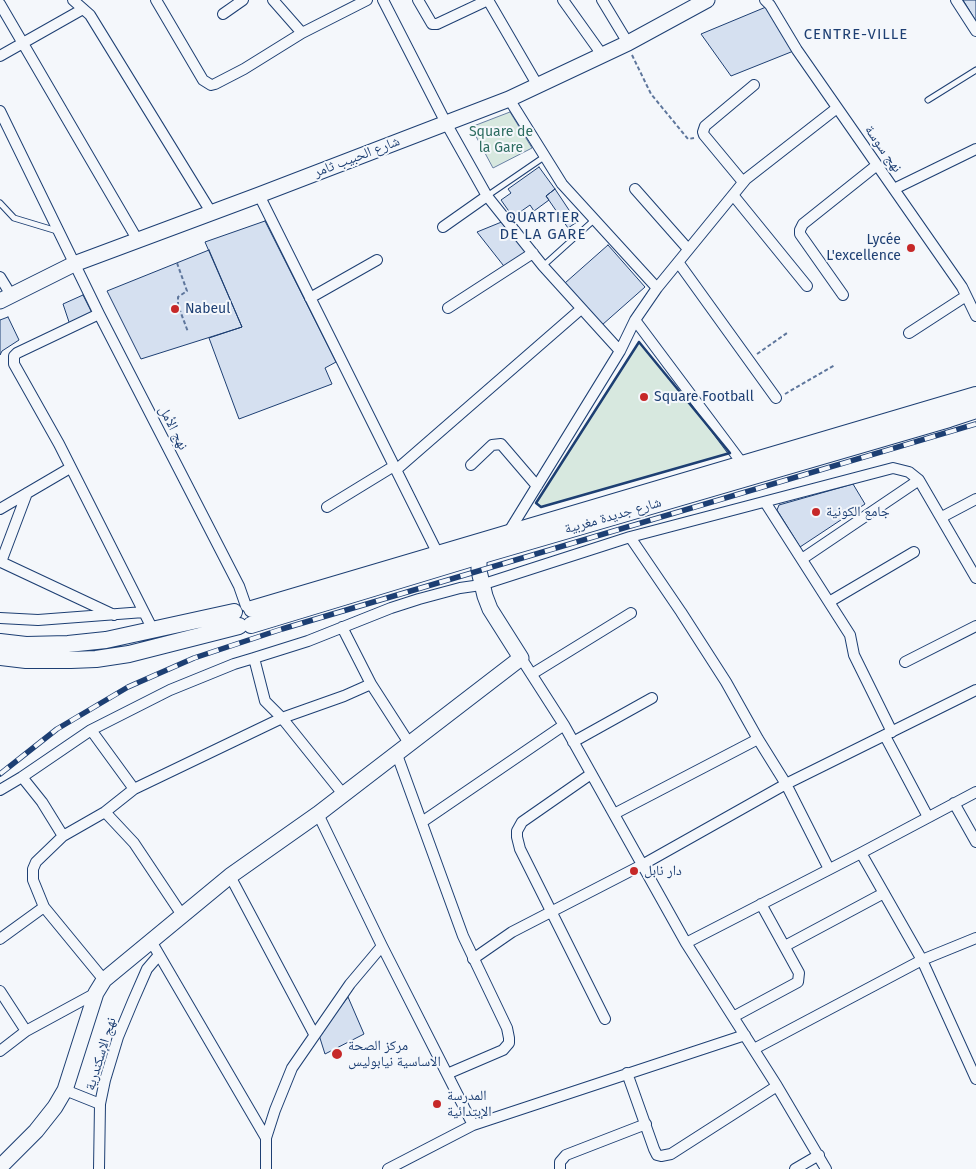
<!DOCTYPE html>
<meta charset="utf-8">
<style>
body{margin:0}
canvas{display:block;background:#f4f7fb}
</style>
<canvas width="976" height="1169"></canvas>
<script>
const ctx = document.querySelector('canvas').getContext('2d');
ctx.lineJoin = 'round';
function fill(path, color) {
  ctx.fillStyle = color;
  ctx.fill(path, 'evenodd');
}
function toPath(rows) {
  const path = new Path2D();
  for (const r of rows) {
    path.moveTo(r[0], r[1]);
    for (let i = 2; i < r.length; i += 2) path.lineTo(r[i], r[i + 1]);
  }
  return path;
}
function strokePath(path, color, width, dash) {
  ctx.strokeStyle = color;
  ctx.lineWidth = width;
  ctx.lineCap = dash ? 'butt' : 'round';
  ctx.setLineDash(dash || []);
  ctx.stroke(path);
}
function write(font, color, halo, rows, align = 'center') {
  ctx.font = font + ' "Fira Sans","Noto Naskh Arabic",sans-serif';
  ctx.lineWidth = 4;
  ctx.setLineDash([]);
  ctx.textBaseline = 'middle';
  ctx.strokeStyle = halo;
  ctx.fillStyle = color;
  for (const [text, x, y, turn = 0] of rows) {
    ctx.save();
    ctx.translate(x, y);
    ctx.rotate((+turn || 0) * Math.PI / 180);
    ctx.textAlign = isNaN(turn) ? turn : align;
    if (halo) ctx.strokeText(text, 0, 0);
    ctx.fillText(text, 0, 0);
    ctx.restore();
  }
}
const green = toPath([
 [510,112,532,148,493,168,471,127,510,112],
 [639,342,730,453,541,507,536,503,639,342]
]);
fill(green, '#d7e8df');
strokePath(green, '#687fa3', 1);
const building = toPath([
 [963,0,976,0,976,21,963,0],
 [766,7,796,50,731,76,701,34,766,7],
 [539,167,555,189,546,196,549,200,534,211,530,205,513,217,501,200,511,193,508,189,539,167],
 [555,189,577,222,568,228,546,196,555,189],
 [265,221,336,362,325,368,332,384,239,419,209,338,242,327,205,242,265,221],
 [504,221,531,252,507,270,477,232,504,221],
 [608,245,645,287,602,325,565,283,608,245],
 [209,250,242,327,141,359,107,291,209,250],
 [83,295,93,315,70,325,63,304,83,295],
 [8,317,19,340,2,351,0,355,0,320,8,317],
 [853,484,865,504,800,547,777,510,779,505,853,484],
 [348,997,364,1034,325,1054,319,1035,348,997]
]);
fill(building, '#d5e0f0');
strokePath(building, '#1d3f73', 1);
const lane = toPath([
 [928,100,976,70],
 [487,196,544,157],
 [0,203,14,218,57,231],
 [543,266,594,220]
]);
const street = toPath([
 [73,0,90,15,211,212],
 [156,0,203,80,211,85,215,84,244,69,302,33,367,0],
 [273,0,302,33],
 [383,0,446,123,487,196,543,266,620,351],
 [418,0,432,24,437,24,488,0,538,86],
 [563,0,603,56],
 [602,0,628,43],
 [765,0,770,5,797,50,962,287,976,316],
 [956,0,976,31],
 [0,4,137,239],
 [223,14,243,0],
 [0,56,83,9],
 [509,99,562,184,657,288],
 [0,111,99,314,239,586,246,606],
 [743,182,704,135,703,132,705,126,754,85],
 [635,189,688,249],
 [894,189,976,149],
 [259,195,438,554],
 [733,195,807,286],
 [443,227,487,196],
 [678,262,776,398],
 [0,277,11,295],
 [843,295,800,234,800,230,803,224,877,165],
 [310,298,377,260],
 [448,308,533,253],
 [99,314,17,353,14,356,14,364,59,444,153,630],
 [635,320,745,467],
 [909,333,966,296],
 [471,465,492,445,501,444,537,486],
 [396,470,581,309],
 [27,493,1,562,114,615],
 [765,502,850,635,854,655,892,732],
 [327,507,394,466],
 [0,509,70,468],
 [942,517,976,499],
 [508,533,620,351,635,320,657,288,746,179,837,108],
 [630,537,681,612,726,682,758,739,786,784,829,869],
 [802,559,919,480],
 [829,602,914,552],
 [0,618,38,620,144,612],
 [342,627,371,684],
 [254,658,308,641,391,608,419,599,460,588,481,585,630,537,893,468,909,472,919,480,976,578],
 [521,658,564,725,686,943,777,1086,826,1169],
 [905,662,976,626],
 [532,674,631,613],
 [91,730,134,789],
 [885,736,928,817],
 [573,742,652,698],
 [396,752,463,936,507,1028,509,1038,509,1043,503,1050,447,1074],
 [591,774,522,822,517,831,517,837,520,849,605,1019],
 [22,777,91,730,170,690,234,664,254,658,265,701,282,718,343,794],
 [0,790,22,777,42,802,63,836],
 [954,803,976,842],
 [105,812,134,843,182,915],
 [318,814,382,946,473,1125],
 [614,814,758,739],
 [422,822,564,725],
 [861,853,922,960,976,1079],
 [230,876,314,1034],
 [0,939,44,907],
 [151,941,266,1138],
 [686,943,861,853,976,792],
 [785,946,884,893],
 [473,959,512,932,642,865,786,784,976,690],
 [104,980,44,907,33,880,33,869,36,862,63,836,105,812,134,789,282,718,344,696,371,684,409,743],
 [0,991,26,1031],
 [733,1017,798,982,799,973,761,904],
 [754,1049,922,960,976,938],
 [0,1051,26,1031,96,993],
 [627,1073,654,1149,657,1155,661,1156,671,1154,777,1086],
 [65,1090,100,1104],
 [99,1169,100,1104,105,1080,118,1037,133,1001,147,969,159,955],
 [266,1169,266,1138,275,1110,292,1068,350,984,382,946],
 [388,1169,473,1125,745,1035],
 [560,1169,560,1162,566,1155,646,1124],
 [795,1169,819,1155]
]);
const secondary = toPath([
 [0,301,74,264,259,195,509,99,628,43,707,0],
 [0,1167,36,1131,55,1107,65,1090,96,993,104,980,230,876,318,814,521,658,490,609,485,596,479,571,479,556]
]);
const primary = toPath([
 [252,609,976,395],
 [251,625,479,556,949,419,976,410],
 [0,642,26,645,68,644,106,640,234,612],
 [0,657,26,660,71,660,96,659,129,654,239,626]
]);
strokePath(lane, '#1d3f73', 7);
strokePath(street, '#1d3f73', 12);
strokePath(secondary, '#1d3f73', 17);
strokePath(primary, '#1d3f73', 18);
strokePath(toPath([
 [632,55,651,94,688,139,694,138],
 [177,263,187,291,178,297,178,305,188,332],
 [757,354,787,333],
 [785,394,835,365]
]), '#5e769c', 2, [4, 2.5]);
strokePath(lane, '#f4f7fb', 5);
strokePath(street, '#f4f7fb', 10);
strokePath(secondary, '#f4f7fb', 15);
strokePath(primary, '#f4f7fb', 16);
const rail = toPath([
 [0,774,57,729,128,687,194,658,282,629,976,424]
]);
strokePath(rail, '#1d3f73', 5.5);
strokePath(rail, '#f4f7fb', 4, [11]);
strokePath(toPath([
 [639,342,730,453,541,507,536,503,639,342]
]), '#1d3f73', 2.5);
for (const [x, y, r, color] of [
 [911,248,5,"#c62828"],
 [175,309,5,"#c62828"],
 [644,397,5,"#c62828"],
 [816,512,5,"#c62828"],
 [634,871,5,"#c62828"],
 [337,1054,6,"#c62828"],
 [437,1104,5,"#c62828"]
]) {
  const dot = new Path2D();
  dot.arc(x, y, r, 0, 2 * Math.PI);
  ctx.fillStyle = color;
  ctx.fill(dot);
  strokePath(dot, '#f4f7fb', 2);
}
write('14px', '#2c6c60', '#f4f7fb', [
 ["Square de",501,132],
 ["la Gare",501,148]
]);
write('14px', '#1d3f73', '#f4f7fb', [
 ["نهج سوسة",883,149,55],
 ["شارع الحبيب ثامر",357,157,-21],
 ["نهج الأمل",173,428,63],
 ["شارع جديدة مغربية",613,516,-16],
 ["نهج الإسكندرية",101,1054,-73]
]);
write('14px', '#1d3f73', '#f4f7fb', [
 ["Lycée",901,240,"right"],
 ["L'excellence",901,256,"right"],
 ["Nabeul",185,309],
 ["Square Football",654,397],
 ["جامع الكونية",826,512],
 ["دار نابل",644,871],
 ["مركز الصحة",348,1046],
 ["الاساسية نيابوليس",348,1062],
 ["المدرسة",447,1096],
 ["الإبتدائية",447,1112]
], 'left');
ctx.letterSpacing = '1px';
write('15px', '#1d3f73', '#f4f7fb', [
 ["CENTRE-VILLE",856,35],
 ["QUARTIER",543,218],
 ["DE LA GARE",543,235]
]);
ctx.letterSpacing = '0px';
</script>
